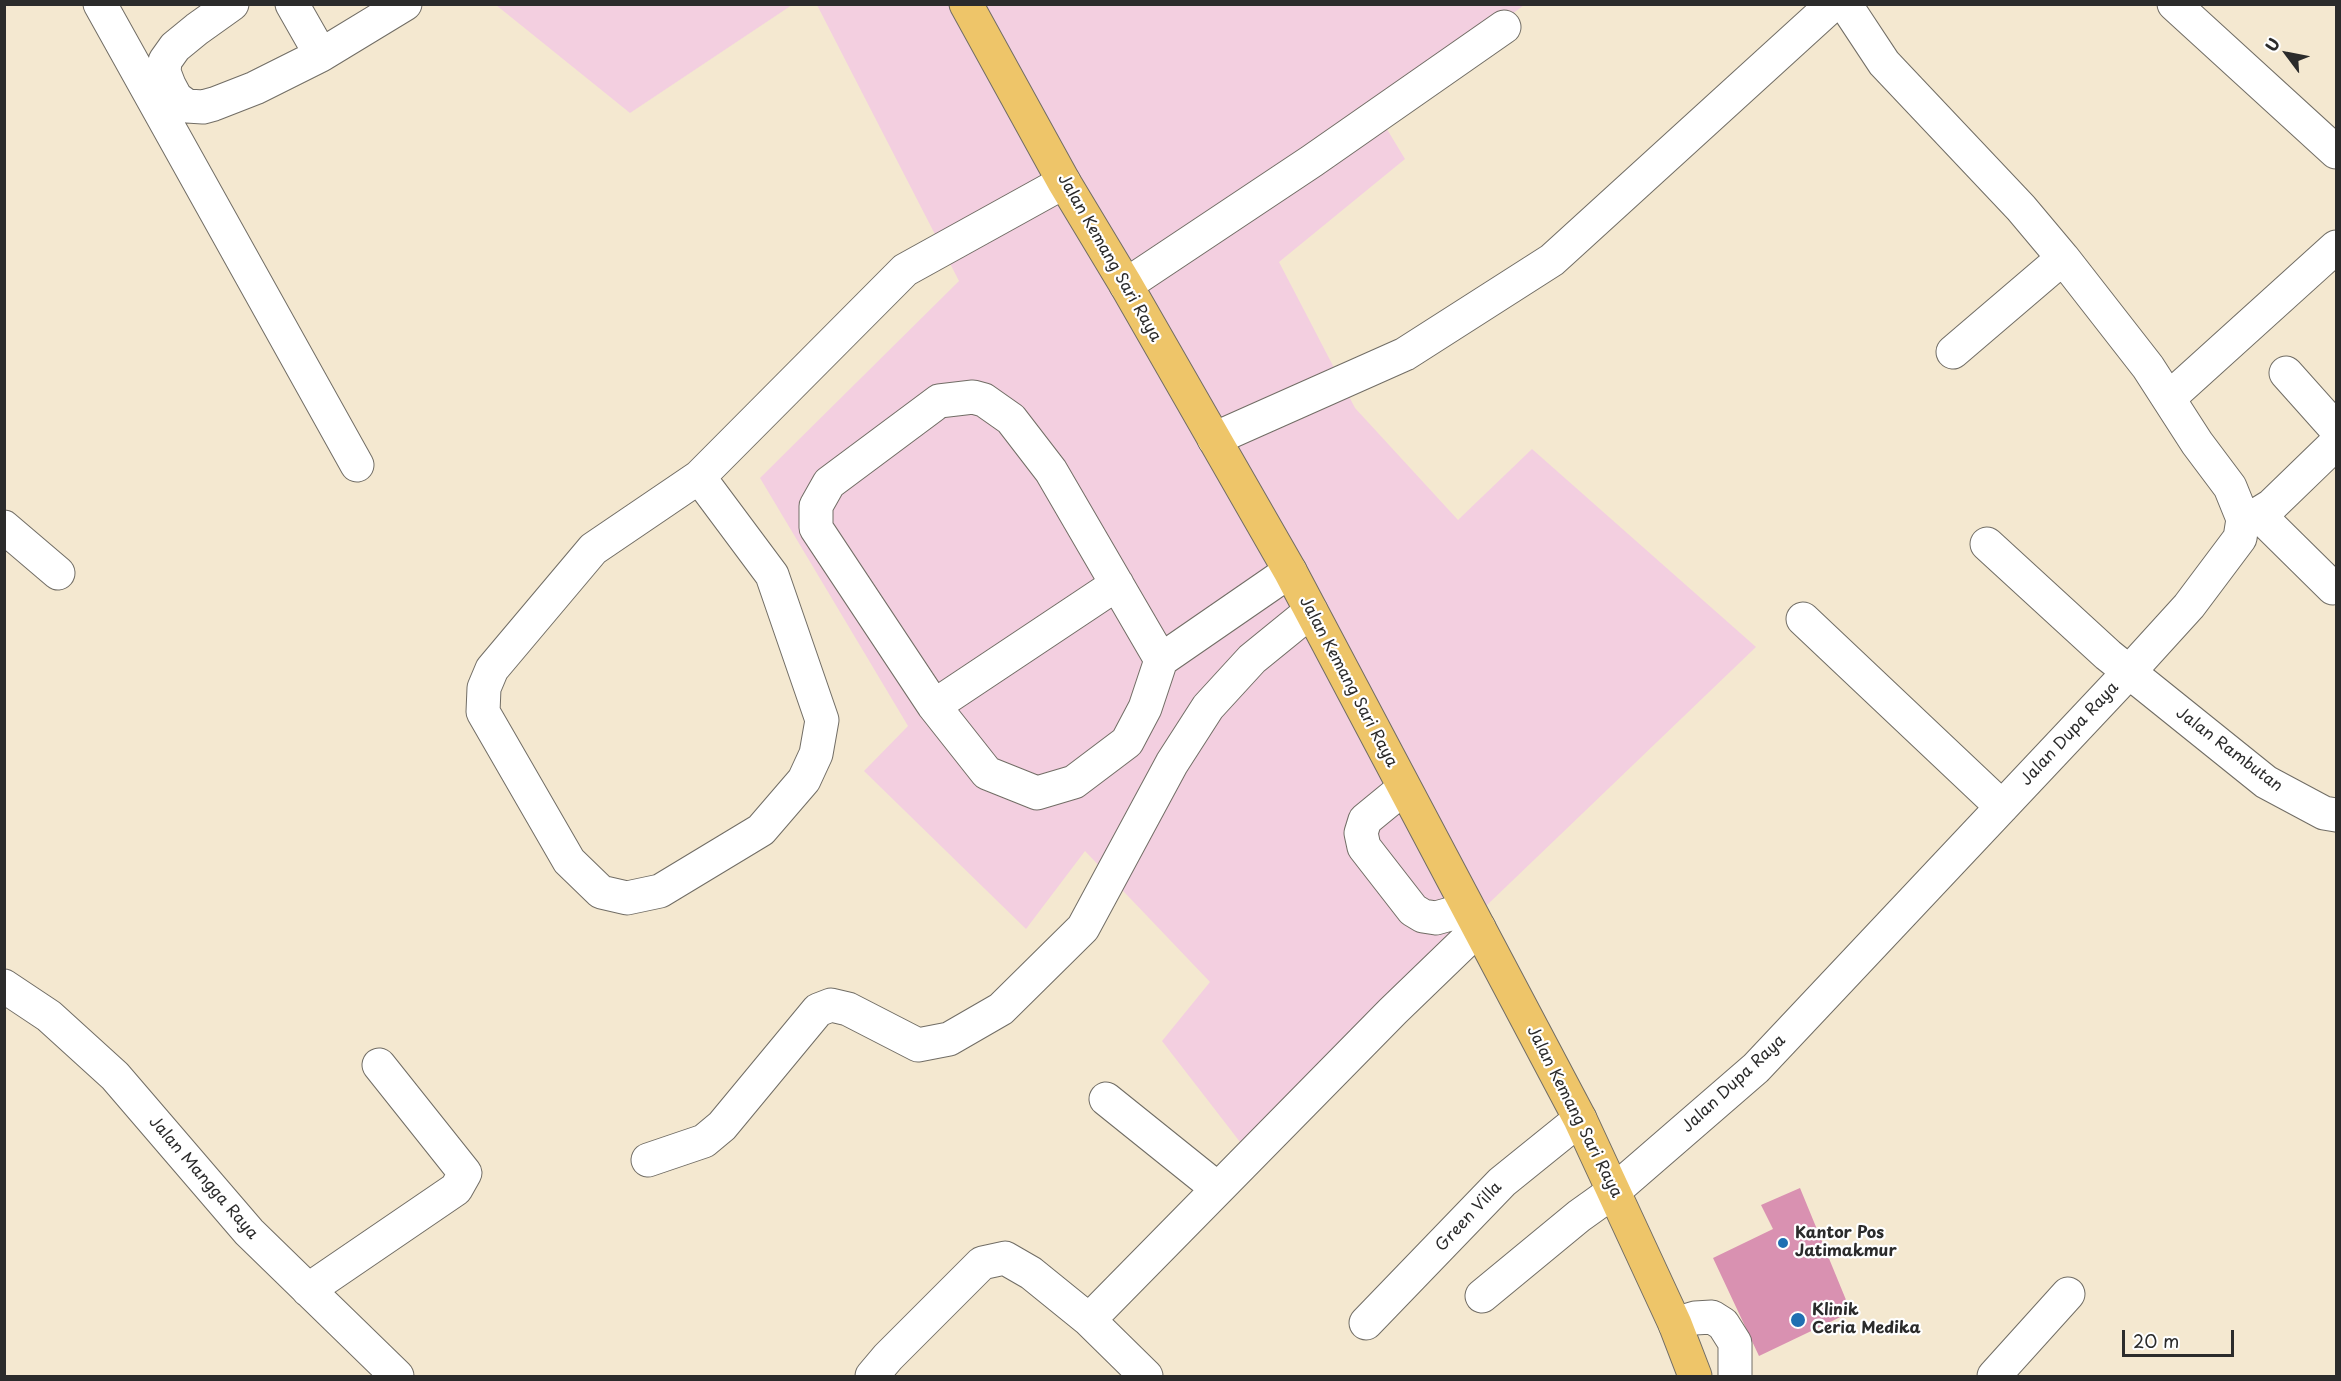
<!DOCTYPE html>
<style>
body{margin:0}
#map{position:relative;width:2341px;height:1381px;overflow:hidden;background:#f4e8d0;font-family:"Playpen Sans",sans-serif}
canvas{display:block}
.frame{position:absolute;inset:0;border:6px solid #2b2b2b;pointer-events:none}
.north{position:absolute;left:2257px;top:24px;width:60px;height:60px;-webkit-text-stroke:4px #fff;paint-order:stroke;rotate:302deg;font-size:16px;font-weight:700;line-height:24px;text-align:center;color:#2b2b2b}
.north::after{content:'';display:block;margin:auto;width:21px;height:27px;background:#2b2b2b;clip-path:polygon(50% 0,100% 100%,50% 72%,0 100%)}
.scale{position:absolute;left:2122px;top:1330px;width:112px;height:27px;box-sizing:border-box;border:3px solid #2b2b2b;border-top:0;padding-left:8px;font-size:18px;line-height:21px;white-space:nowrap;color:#2b2b2b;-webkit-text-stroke:4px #fff;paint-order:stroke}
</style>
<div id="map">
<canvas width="2341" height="1381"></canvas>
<div class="frame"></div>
<div class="north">U</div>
<div class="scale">20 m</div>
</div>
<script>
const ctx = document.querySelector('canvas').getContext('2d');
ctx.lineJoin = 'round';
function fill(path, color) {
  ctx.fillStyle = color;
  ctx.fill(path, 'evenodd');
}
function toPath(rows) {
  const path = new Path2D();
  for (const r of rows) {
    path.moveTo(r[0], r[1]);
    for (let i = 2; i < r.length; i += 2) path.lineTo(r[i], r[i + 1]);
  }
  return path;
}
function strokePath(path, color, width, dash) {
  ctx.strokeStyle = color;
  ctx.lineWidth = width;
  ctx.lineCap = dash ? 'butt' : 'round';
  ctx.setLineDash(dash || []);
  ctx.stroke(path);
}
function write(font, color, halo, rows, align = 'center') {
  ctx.font = font + ' "Playpen Sans",sans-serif';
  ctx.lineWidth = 4.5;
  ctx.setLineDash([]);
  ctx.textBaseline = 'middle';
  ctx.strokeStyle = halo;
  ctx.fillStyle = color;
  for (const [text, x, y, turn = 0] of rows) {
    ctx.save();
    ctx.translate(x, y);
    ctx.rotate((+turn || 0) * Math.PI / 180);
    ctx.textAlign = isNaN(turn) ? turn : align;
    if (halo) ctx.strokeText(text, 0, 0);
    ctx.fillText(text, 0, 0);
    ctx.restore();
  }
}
fill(toPath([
 [496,5,792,5,630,113],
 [817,5,1524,5,1379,116,1405,159,1279,262,1355,408,1458,520,1532,449,1756,647,1240,1142,1162,1041,1210,982,1085,851,1026,929,864,771,908,726,760,478,959,281]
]), '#f3cfe0');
fill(toPath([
 [1800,1188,1851,1312,1759,1356,1713,1258,1773,1229,1761,1205]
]), '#d991b1');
const minor = toPath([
 [100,4,357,465],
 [232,4,197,29,175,47,165,61,164,72,169,85,176,98,187,106,203,107,214,104,255,88,321,55,405,4],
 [292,4,321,55],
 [2174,4,2336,152],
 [1126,285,1312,161,1504,27],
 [1953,352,2063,258],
 [2286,373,2336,429],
 [2169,398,2336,247],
 [1214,439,1405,354,1552,260,1833,4],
 [699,477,772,575,822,720,816,754,804,780,761,830,660,891,627,898,601,892,569,861,483,712,484,688,492,669,593,549,699,477,905,270,1064,182],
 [2258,514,2333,588],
 [2243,519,2258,514,2271,506,2336,443],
 [4,527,58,573],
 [1987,544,2108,655,2266,782,2324,813,2336,815],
 [1803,619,2002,807],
 [1161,660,1051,471,1011,419,984,400,973,397,939,401,829,483,816,506,816,528,934,706,987,773,1037,793,1074,782,1127,742,1145,708,1161,660,1290,571],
 [934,706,1117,584],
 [1404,788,1365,820,1361,833,1364,847,1413,910,1423,916,1436,918,1468,909],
 [4,986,49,1016,115,1076,249,1232,397,1376],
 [1106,1099,1218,1189],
 [648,1160,704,1141,722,1126,818,1010,831,1005,848,1009,918,1045,949,1039,1001,1009,1083,928,1172,763,1208,707,1252,659,1311,611],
 [308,1290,456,1189,465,1173,379,1065],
 [1482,1296,1579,1216,1614,1191,1756,1068,2129,672,2189,606,2240,538,2243,519,2230,487,2197,443,2148,367,2063,258,2021,208,1884,63,1845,4],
 [1089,1320,1393,1011,1479,928],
 [1366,1323,1502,1182,1580,1119],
 [1675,1324,1695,1318,1712,1317,1723,1324,1735,1343,1735,1376],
 [872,1376,888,1357,982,1263,1005,1258,1031,1273,1089,1320,1146,1376],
 [1994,1376,2068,1294]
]);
const major = toPath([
 [966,4,1064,182,1126,285,1290,571,1580,1119,1675,1324,1695,1376]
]);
strokePath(minor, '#716d65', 35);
strokePath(major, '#716d65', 35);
strokePath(minor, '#fff', 33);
strokePath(major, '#eec569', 33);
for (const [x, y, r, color] of [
 [1783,1243,6,"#1f6fb2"],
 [1798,1320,8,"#1f6fb2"]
]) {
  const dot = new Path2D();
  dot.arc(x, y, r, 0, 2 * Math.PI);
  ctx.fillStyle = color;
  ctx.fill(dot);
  strokePath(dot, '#fff', 2);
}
write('16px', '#2b2b2b', '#fff', [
 ["Jalan Kemang Sari Raya",1109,258,60],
 ["Jalan Kemang Sari Raya",1348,682,62],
 ["Jalan Dupa Raya",2070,734,-47],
 ["Jalan Rambutan",2229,750,37],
 ["Jalan Dupa Raya",1734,1084,-43],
 ["Jalan Kemang Sari Raya",1574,1112,63],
 ["Jalan Mangga Raya",203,1178,49],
 ["Green Villa",1469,1217,-47]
]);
write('bold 16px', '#2b2b2b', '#fff', [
 ["Kantor Pos",1795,1234],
 ["Jatimakmur",1795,1252],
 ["Klinik",1812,1311],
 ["Ceria Medika",1812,1329]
], 'left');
</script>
